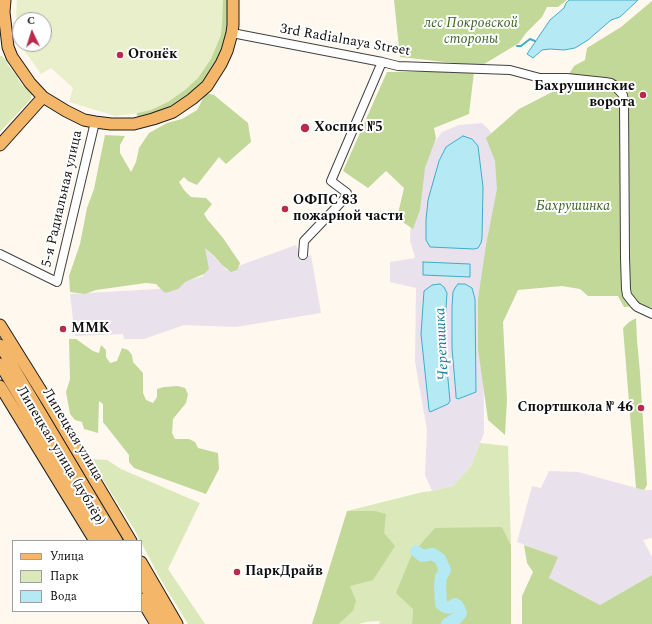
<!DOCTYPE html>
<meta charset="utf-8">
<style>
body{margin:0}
#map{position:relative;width:652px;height:624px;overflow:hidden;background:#fef8ef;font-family:Spectral,serif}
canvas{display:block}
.legend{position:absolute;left:12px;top:540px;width:130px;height:72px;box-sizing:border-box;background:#fff;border:1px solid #9f9f9f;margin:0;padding:5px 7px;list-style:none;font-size:12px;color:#0e0e0e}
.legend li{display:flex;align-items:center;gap:8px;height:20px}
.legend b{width:20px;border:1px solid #9f9f9f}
.north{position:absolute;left:12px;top:12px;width:40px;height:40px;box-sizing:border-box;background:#fff;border:1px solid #9f9f9f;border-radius:50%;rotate:356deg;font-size:11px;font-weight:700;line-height:16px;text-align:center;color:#0e0e0e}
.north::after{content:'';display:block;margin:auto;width:14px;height:18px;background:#b92a4d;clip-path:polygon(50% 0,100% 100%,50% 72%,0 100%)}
</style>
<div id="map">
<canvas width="652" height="624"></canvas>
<ul class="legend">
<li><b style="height:5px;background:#f4b769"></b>Улица</li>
<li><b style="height:11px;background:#dbe8b9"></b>Парк</li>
<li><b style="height:11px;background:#b5e9f4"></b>Вода</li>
</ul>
<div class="north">С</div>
</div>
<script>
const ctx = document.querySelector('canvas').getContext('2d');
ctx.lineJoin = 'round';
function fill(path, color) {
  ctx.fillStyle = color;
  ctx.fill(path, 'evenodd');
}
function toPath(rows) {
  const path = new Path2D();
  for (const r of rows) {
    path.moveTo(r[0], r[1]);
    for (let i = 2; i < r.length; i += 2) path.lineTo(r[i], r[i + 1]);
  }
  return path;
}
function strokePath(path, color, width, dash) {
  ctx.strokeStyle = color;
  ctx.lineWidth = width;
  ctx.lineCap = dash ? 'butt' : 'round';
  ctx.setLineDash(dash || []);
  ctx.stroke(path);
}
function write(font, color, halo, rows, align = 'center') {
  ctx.font = font + ' Spectral,serif';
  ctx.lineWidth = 4;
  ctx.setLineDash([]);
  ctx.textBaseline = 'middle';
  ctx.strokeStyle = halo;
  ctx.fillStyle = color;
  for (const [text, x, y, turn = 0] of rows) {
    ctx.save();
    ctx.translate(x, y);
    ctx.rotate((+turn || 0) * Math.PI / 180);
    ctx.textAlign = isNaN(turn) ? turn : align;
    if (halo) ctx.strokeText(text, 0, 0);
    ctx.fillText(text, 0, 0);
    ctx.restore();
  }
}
fill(toPath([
 [482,123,490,131,494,139,500,200,483,279,484,433,471,466,453,486,432,491,425,475,427,430,415,362,416,288,390,282,390,262,415,258,410,240,411,217,431,147,442,132,459,125],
 [188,231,227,270,296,245,302,258,311,255,321,313,236,327,184,325,144,339,124,339,123,334,75,336,70,294,158,289,204,276,174,239],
 [549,471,578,472,644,490,652,490,652,538,643,540,652,557,652,575,600,605,549,578,557,557,517,542,532,486,541,488]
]), '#e9e2ec');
fill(toPath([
 [0,56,2,56,8,63,7,64,18,77,17,78,23,86,26,84,31,90,32,94,31,99,0,132],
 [480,443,508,446,511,545,502,527,413,609,412,624,379,624,380,621,366,622,359,624,339,624,353,611,349,586,384,533,375,511,347,511,423,492,432,491,453,486,471,466],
 [90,459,107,460,121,469,200,503,168,569,205,624,188,624,160,578,134,529]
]), '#dbe8b9');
fill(toPath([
 [209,0,229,0,229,7,227,15,229,27,226,40,216,68,195,90,186,96,179,104,149,116,137,116,135,102],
 [394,0,567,0,558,7,547,7,542,17,526,33,519,43,481,66,400,57],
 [652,1,652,308,643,306,624,307,618,296,588,296,580,289,562,286,518,290,503,322,507,400,505,435,488,420,478,349,478,299,486,245,497,189,495,161,486,138,519,109,560,88,574,66,585,60,587,48,621,27],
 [387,72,474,72,469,114,434,128,436,138,425,168,420,210,413,229,397,218,404,188,386,171,368,188,343,171],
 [206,93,214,95,248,123,251,142,226,164,219,157,197,185,188,181,184,177,179,182,184,190,191,197,206,198,212,204,204,214,207,219,223,238,240,263,237,270,231,272,222,265,214,256,205,248,209,269,204,274,185,282,178,289,165,293,156,284,146,283,96,290,85,294,70,292,69,276,80,244,87,208,94,189,100,159,105,135,125,136,120,145,120,153,131,172,136,162,139,148,149,133,167,123,182,119,197,110],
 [636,318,637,340,640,373,647,485,644,490,636,488,623,328,629,322],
 [69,339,76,339,93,351,99,353,101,345,106,350,106,357,110,363,117,361,122,348,128,350,132,355,133,362,143,373,143,393,146,400,153,403,157,397,157,389,164,387,178,386,185,388,188,394,186,403,173,419,172,433,175,439,189,439,195,442,198,448,218,453,219,469,206,494,134,468,129,462,129,455,103,422,103,404,99,401,98,433,84,429,82,422,75,420,70,414,66,392,70,379],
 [347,511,375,511,386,514,384,533,395,546,373,580,350,586,356,601,353,611,339,624,312,624],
 [502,527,511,545,511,624,412,624,413,609,396,593,412,554,435,528],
 [524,545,558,557,549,578,600,605,652,575,652,624,522,624,522,596,533,572,527,563]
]), '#c2d899');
fill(toPath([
 [17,0,223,0,222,24,221,35,211,59,198,78,185,90,168,102,151,110,133,114,115,116,69,102,73,88,51,68,41,74,24,50,22,44,44,44,44,20,20,20,20,40,16,19]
]), '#eaefcb');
const water = toPath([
 [569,0,638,0,620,17,611,20,588,40,575,48,564,50,550,49,542,50,533,58,527,54,550,20,564,8,566,3,569,0],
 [463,136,472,139,478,146,483,187,482,238,481,243,478,248,474,249,430,247,426,240,426,220,428,200,439,161,446,147,463,136],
 [423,262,470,264,470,277,423,275,423,262],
 [440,284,444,287,447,293,445,322,445,347,450,401,448,404,430,412,429,410,421,334,424,291,432,285,440,284],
 [458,284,465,284,472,288,475,299,476,392,458,399,456,398,456,395,452,348,452,307,453,292,455,288,458,284]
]);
fill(water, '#b5e9f4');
strokePath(water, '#3eadc9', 1);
strokePath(toPath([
 [517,46,521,46,530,39,535,41]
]), '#3eadc9', 2);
strokePath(toPath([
 [416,551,422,556,433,554,440,559,445,570,441,577,440,585,441,604,445,607,449,608,455,604,458,606,461,613,457,618,447,624]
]), '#b5e9f4', 12);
const minor = toPath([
 [232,33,382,62,398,66,510,70,540,78,567,78,605,82,611,83,614,85,623,95,624,101,625,258,626,289,627,295,634,304,637,307,652,314],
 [0,254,57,282,95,122],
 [303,255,304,241,347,196,347,193,331,181,382,62]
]);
const major = toPath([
 [5,0,4,12,8,47,12,57,30,83,43,97,66,111,84,120,95,122,111,124,134,124,153,119,173,112,192,99,207,86,221,64,227,51,232,33,233,25,233,0],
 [0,145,43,97],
 [0,325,48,402,131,541],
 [0,345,117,541],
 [0,364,106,541],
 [0,386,95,541],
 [141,562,177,624],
 [141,580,168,624],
 [141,599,156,624]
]);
strokePath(minor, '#414141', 10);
strokePath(major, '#1f1f1f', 13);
strokePath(minor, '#fff', 8);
strokePath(major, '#f4b769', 11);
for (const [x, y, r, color] of [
 [120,55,4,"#b92a4d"],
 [643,95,4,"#b92a4d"],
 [305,128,5,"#b92a4d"],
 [285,209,4,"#b92a4d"],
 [63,329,4,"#b92a4d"],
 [641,408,4,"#b92a4d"],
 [237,572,4,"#b92a4d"]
]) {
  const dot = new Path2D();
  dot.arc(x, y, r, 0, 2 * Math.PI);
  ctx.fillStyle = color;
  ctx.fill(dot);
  strokePath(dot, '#fff', 1.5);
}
write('italic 14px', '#3b6320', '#fff', [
 ["лес Покровской",471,24],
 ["стороны",471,40],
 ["Бахрушинка",573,207]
]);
write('14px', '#0e0e0e', '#fff', [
 ["3rd Radialnaya Street",345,41,10],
 ["5-я Радиальная улица",63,199,-77],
 ["Липецкая улица",72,435,59],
 ["Липецкая улица (дублёр)",60,456,59]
]);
write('bold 14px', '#0e0e0e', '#fff', [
 ["Огонёк",128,55],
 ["Бахрушинские",635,87,"right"],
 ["ворота",635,103,"right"],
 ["Хоспис №5",314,128],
 ["ОФПС 83",293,201],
 ["пожарной части",293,217],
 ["ММК",71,329],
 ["Спортшкола № 46",633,408,"right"],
 ["ПаркДрайв",245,572]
], 'left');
write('italic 15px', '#1b7d9c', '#fff', [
 ["Черепишка",443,344,-93]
]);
</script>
